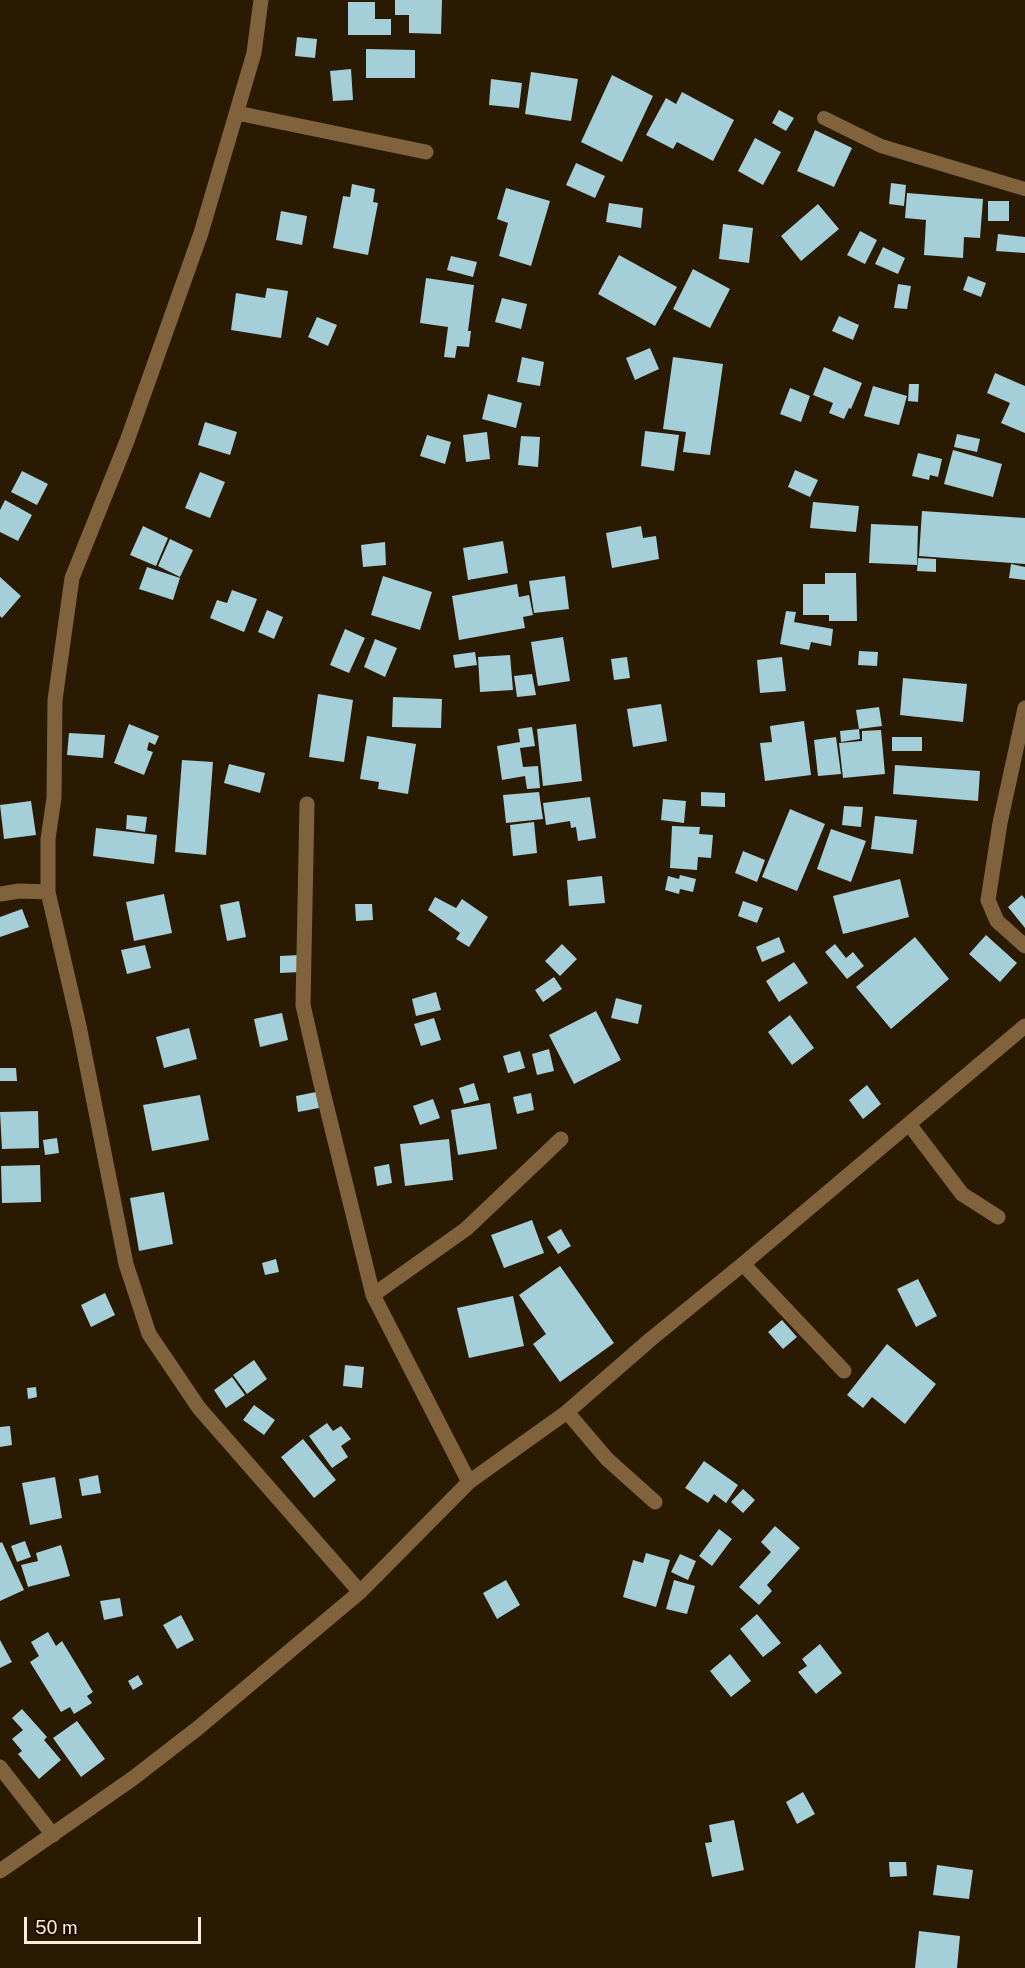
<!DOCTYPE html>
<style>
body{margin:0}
#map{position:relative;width:1025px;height:1968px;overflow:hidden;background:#2b1a02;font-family:"Public Sans",sans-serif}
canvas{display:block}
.scale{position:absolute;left:24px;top:1917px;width:177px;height:27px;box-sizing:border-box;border:3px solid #f9edde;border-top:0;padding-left:8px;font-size:18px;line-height:21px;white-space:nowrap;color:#f9edde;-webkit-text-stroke:4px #211000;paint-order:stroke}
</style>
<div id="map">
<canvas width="1025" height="1968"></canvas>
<div class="scale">50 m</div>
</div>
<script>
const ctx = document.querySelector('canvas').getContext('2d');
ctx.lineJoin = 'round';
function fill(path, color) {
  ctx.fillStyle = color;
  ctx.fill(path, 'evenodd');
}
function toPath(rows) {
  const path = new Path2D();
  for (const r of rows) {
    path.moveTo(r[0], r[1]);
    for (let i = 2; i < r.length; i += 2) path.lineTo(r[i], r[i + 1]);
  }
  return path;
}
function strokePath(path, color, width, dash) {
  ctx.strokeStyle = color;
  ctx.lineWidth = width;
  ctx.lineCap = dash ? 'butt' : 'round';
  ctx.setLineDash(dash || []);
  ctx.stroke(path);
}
fill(toPath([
 [395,0,442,0,441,34,409,33,409,15,395,15],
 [348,2,375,2,375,19,391,19,391,35,348,35],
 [297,37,317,39,315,58,295,56],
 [366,49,415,50,415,78,366,78],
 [351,69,353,100,333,101,330,71],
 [531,72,578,79,571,121,525,114],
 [612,75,653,96,622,162,581,142],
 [491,79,522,83,519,108,489,105],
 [682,92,734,120,713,161,677,142,673,149,646,135,666,98,676,104],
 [779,110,794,118,786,131,772,123],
 [815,130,852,148,834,187,797,171],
 [755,138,781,152,763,185,738,171],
 [576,163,605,176,595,198,566,185],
 [891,183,906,185,904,206,889,204],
 [352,184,375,189,373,202,378,203,368,255,333,248,343,196,350,197],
 [506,188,550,201,531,266,499,256,508,223,497,219],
 [907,193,983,199,980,238,964,237,963,258,924,255,926,220,905,218],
 [988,201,1009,201,1009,221,988,221],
 [609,203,643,208,641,228,606,222],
 [818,204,839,229,801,261,781,236],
 [281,211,307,216,302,245,276,240],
 [723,224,753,228,749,263,719,259],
 [860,231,877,240,865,264,847,255],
 [998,234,1025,237,1025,253,996,251],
 [883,247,905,258,898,274,875,264],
 [619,255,677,287,655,326,598,294],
 [451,256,477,262,473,277,447,270],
 [693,269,730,289,710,328,673,309],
 [968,276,986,283,981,297,963,290],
 [426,278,474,285,468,331,471,331,469,347,457,346,455,358,444,357,448,327,420,323],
 [898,284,911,286,907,309,894,308],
 [267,288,288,291,281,338,231,330,236,293,265,298],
 [502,298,527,304,521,329,495,322],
 [839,316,859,325,853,340,832,331],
 [317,317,337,325,328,346,308,337],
 [650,348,659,369,635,380,626,358],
 [522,357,544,362,540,386,517,382],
 [673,357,723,364,710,455,683,452,686,432,663,429],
 [824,367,862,383,851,409,849,408,844,419,829,413,833,403,813,395],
 [995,373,1025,386,1025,433,1001,423,1010,403,987,393],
 [909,384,919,384,918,402,908,401],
 [873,386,907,396,899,425,864,416],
 [790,388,810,396,801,422,780,414],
 [488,394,522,403,516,428,482,419],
 [205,422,237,432,230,455,198,445],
 [645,431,679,435,674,471,641,466],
 [487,432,490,459,466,462,463,435],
 [957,434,980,439,977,452,954,447],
 [427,435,451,442,445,464,420,456],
 [521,436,540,437,538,467,518,465],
 [953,450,1002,464,993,497,944,484],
 [918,453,942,459,938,477,930,475,929,480,912,476],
 [795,470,818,480,810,497,788,487],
 [22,471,48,484,37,505,11,492],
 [200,472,225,482,210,518,185,508],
 [5,500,32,515,18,541,0,532,0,510],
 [813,502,859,506,856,532,810,528],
 [922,511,1025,518,1025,564,919,556],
 [871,524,918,526,917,565,869,563],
 [143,526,168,538,156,566,130,555],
 [641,526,643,538,656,536,659,559,612,568,606,533],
 [170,539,193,550,180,577,158,566],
 [503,541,508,573,468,580,463,548],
 [385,542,386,565,363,567,361,545],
 [918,558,936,559,936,572,917,571],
 [1011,564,1025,567,1025,580,1009,578],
 [147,567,180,578,173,600,139,589],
 [825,573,856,573,857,621,829,621,829,615,803,615,803,584,825,584],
 [383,576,432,592,420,630,371,615],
 [565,576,569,609,534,613,529,581],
 [0,577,21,596,2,618,0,616],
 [517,584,519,597,529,595,533,615,523,617,525,628,459,640,452,596],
 [232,590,257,599,244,632,210,618,217,600,227,603],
 [267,610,283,617,274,639,258,632],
 [786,611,796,612,794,622,833,629,831,646,811,642,809,650,780,644],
 [345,629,365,638,349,673,330,665],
 [563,637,570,681,538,686,531,642],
 [375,639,397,648,385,677,364,667],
 [859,651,878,652,877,666,858,665],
 [475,652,477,665,455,668,453,655],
 [510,655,513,690,480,692,478,657],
 [627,657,630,678,614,680,611,659],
 [782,657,786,691,760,693,757,660],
 [532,674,536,695,517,697,514,676],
 [903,678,967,684,963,722,900,715],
 [318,694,353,700,344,762,309,757],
 [393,697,442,699,441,728,392,727],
 [661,704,667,741,633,747,627,709],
 [879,707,882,726,859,729,856,710],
 [804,721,811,775,765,781,760,743,772,742,770,726],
 [129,724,159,736,155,745,149,742,147,750,153,752,144,775,114,763],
 [576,724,582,781,543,786,537,729],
 [532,727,535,746,520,748,523,767,538,766,540,788,527,789,525,776,502,780,497,746,520,742,518,729],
 [859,729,860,739,841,742,840,731],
 [881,730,885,774,843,778,839,743,862,741,862,731],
 [69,733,105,735,103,758,67,755],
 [367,736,416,744,408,794,378,789,379,782,360,779],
 [836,737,841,774,818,776,814,740],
 [892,737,922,737,922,751,892,751],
 [182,760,213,762,206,855,175,852],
 [229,764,265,773,260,793,224,783],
 [895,765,980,771,978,801,893,794],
 [539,792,543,819,506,823,503,795],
 [701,792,725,793,725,807,701,806],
 [590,797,596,838,578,841,576,827,571,828,570,821,546,825,543,803],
 [663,799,686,801,684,823,661,820],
 [31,801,36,835,4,839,0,805],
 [844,806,863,807,861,827,842,825],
 [790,809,825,824,797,891,762,877],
 [127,815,147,817,145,832,126,829],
 [875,816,917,820,913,854,871,849],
 [534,822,537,853,513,856,510,825],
 [672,826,700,827,699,834,713,835,711,858,698,857,697,870,670,868],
 [96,828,157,835,154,864,93,856],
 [831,829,866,841,851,882,817,869],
 [743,851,765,860,757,882,735,873],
 [680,875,696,879,693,892,680,889,679,894,665,890,668,876,679,879],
 [602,876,605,903,569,906,567,880],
 [900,879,909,917,843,934,833,896],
 [164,894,172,933,134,941,126,902],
 [1022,895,1025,899,1025,928,1008,907],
 [435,897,456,908,462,899,488,917,469,947,456,939,460,933,428,910],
 [239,901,246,937,227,941,220,905],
 [743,901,763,908,757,923,738,916],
 [355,904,372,904,373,920,356,921],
 [22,909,29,927,0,937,0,917],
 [986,935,1017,963,1000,982,969,954],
 [779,937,785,952,762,962,756,947],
 [915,937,949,979,891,1029,856,987],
 [562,944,577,959,560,976,545,961],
 [835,944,846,958,853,952,864,966,847,979,825,952],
 [145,945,151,968,127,974,121,950],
 [300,955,300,972,280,973,280,956],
 [794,962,808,983,779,1002,766,981],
 [554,977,562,989,543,1002,535,990],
 [436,992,441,1010,416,1016,412,999],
 [616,998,642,1005,638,1024,611,1018],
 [596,1011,621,1060,574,1084,549,1035],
 [282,1013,288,1040,260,1047,254,1019],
 [790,1015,814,1048,792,1065,768,1032],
 [434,1018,441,1040,421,1046,414,1024],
 [189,1028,197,1059,164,1068,156,1037],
 [549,1049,554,1071,537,1075,532,1054],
 [520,1051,525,1068,508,1073,503,1056],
 [0,1068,16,1068,17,1081,0,1081],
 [474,1083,479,1100,464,1104,459,1088],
 [867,1085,881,1104,863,1119,849,1100],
 [316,1092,319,1108,298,1112,296,1096],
 [531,1093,534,1110,517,1114,513,1097],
 [200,1095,209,1140,152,1151,143,1105],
 [433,1099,440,1118,420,1125,413,1106],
 [490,1103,497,1149,458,1155,451,1110],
 [38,1111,39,1148,2,1149,0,1112],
 [57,1138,59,1153,45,1155,43,1140],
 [449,1139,453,1180,405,1186,400,1144],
 [389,1164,392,1183,377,1186,374,1167],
 [40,1165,41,1202,2,1203,1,1166],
 [164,1192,173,1244,139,1251,130,1198],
 [532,1220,544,1253,504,1268,491,1235],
 [561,1229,571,1246,558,1254,547,1237],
 [276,1259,279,1272,265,1275,262,1263],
 [560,1266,614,1343,560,1382,533,1344,546,1334,519,1295],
 [918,1279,937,1316,916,1327,897,1289],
 [105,1293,115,1315,91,1327,81,1305],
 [513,1296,524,1346,469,1358,457,1308],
 [782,1320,797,1337,783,1349,768,1332],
 [887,1344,936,1384,905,1424,872,1397,863,1408,847,1395],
 [254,1360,267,1379,247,1394,233,1375],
 [345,1365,364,1367,362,1388,343,1386],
 [232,1377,245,1395,226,1408,214,1390],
 [36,1387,37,1397,28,1399,27,1388],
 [254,1405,275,1420,264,1435,243,1420],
 [327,1423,333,1431,341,1426,351,1439,341,1446,348,1457,332,1468,309,1436],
 [10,1426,12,1445,0,1447,0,1427],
 [303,1439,336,1480,314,1498,281,1457],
 [704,1461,738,1485,726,1503,714,1494,708,1503,685,1488],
 [98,1475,101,1493,82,1496,79,1479],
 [55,1477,62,1518,30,1525,22,1483],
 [743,1489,755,1500,743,1513,731,1502],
 [775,1526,800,1548,767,1585,772,1591,759,1605,739,1587,771,1552,761,1542],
 [719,1529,732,1539,712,1566,699,1556],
 [25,1541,31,1557,17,1562,11,1546],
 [2,1542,24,1590,0,1601,0,1543],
 [61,1545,70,1576,28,1587,21,1565,38,1561,36,1553],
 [646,1553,670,1560,656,1607,623,1597,633,1560,643,1563],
 [680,1554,696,1561,688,1580,671,1572],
 [506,1580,520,1605,497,1619,483,1593],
 [674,1580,695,1586,687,1614,666,1609],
 [120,1598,123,1616,104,1620,100,1601],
 [757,1614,781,1643,763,1657,740,1629],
 [181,1615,194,1640,177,1649,163,1625],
 [48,1632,56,1646,62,1641,93,1692,87,1696,92,1703,74,1714,70,1707,61,1712,30,1662,39,1656,31,1642],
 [0,1640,12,1662,0,1668],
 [820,1644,842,1673,816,1694,798,1672,807,1666,802,1659],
 [730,1654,751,1681,731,1697,710,1671],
 [138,1675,143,1684,133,1690,128,1681],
 [22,1709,47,1737,44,1740,61,1760,39,1779,18,1754,22,1751,12,1739,23,1730,12,1718],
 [77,1721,105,1759,81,1777,53,1738],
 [803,1792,815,1814,797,1824,786,1802],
 [734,1820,744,1870,712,1877,705,1843,712,1842,709,1825],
 [889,1862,906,1862,907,1876,890,1877],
 [937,1865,973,1870,969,1899,933,1895],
 [919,1931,960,1936,957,1968,915,1968]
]), '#a4ced8');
strokePath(toPath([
 [824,118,881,146,1025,189]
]), '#80633c', 14);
strokePath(toPath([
 [261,0,254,53,201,233,127,441,72,578,55,700,54,798,48,839,48,892,79,1026,126,1264,149,1334,199,1408,360,1592],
 [237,113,426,152],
 [1025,708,1000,823,988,900,997,921,1025,946],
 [307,804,303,1005,321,1084,373,1295,469,1482],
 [0,894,19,891,48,892],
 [909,1124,962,1194,998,1217],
 [743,1264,844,1371],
 [373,1295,466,1229,561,1139],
 [567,1412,607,1459,655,1502],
 [0,1767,53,1835],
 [0,1871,132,1779,198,1728,360,1592,469,1482,567,1412,651,1339,743,1264,1025,1026]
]), '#80633c', 15);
</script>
